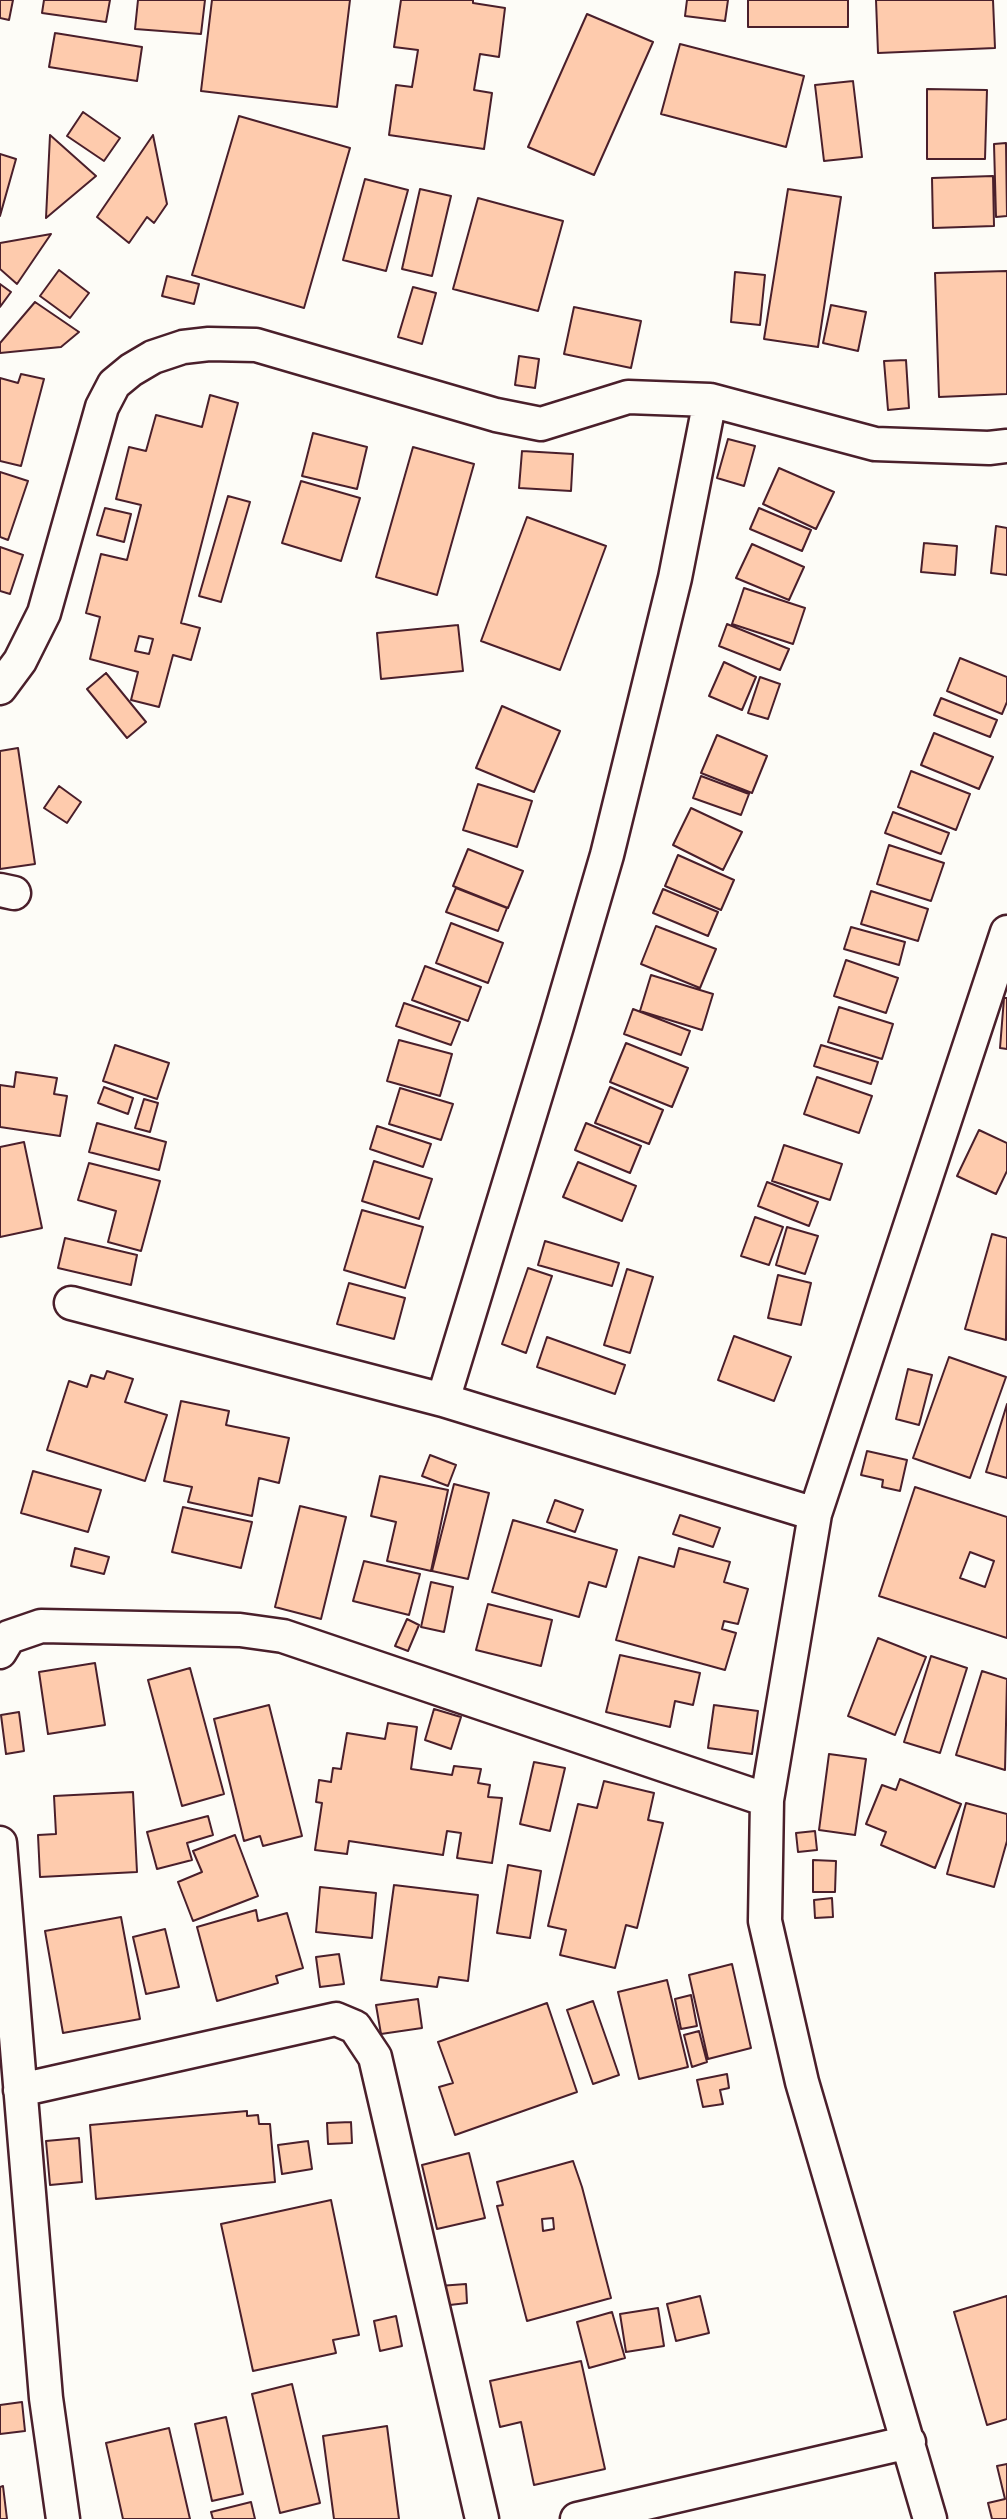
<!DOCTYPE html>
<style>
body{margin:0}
canvas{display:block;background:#fdfcf7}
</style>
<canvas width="1007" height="2519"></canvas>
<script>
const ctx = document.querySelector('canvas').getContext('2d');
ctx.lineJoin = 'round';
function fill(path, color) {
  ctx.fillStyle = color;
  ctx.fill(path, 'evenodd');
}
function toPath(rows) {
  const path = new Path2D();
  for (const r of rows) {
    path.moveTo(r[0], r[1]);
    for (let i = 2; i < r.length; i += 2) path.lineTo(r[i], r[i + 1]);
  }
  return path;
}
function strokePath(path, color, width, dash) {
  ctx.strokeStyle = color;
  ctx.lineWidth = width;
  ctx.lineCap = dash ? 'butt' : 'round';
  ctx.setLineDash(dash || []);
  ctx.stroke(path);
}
const building = toPath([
 [0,0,13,0,9,20,0,18,0,0],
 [44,0,110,0,106,22,42,13,44,0],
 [138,0,205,0,201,34,135,29,138,0],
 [212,0,350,0,337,107,201,91,212,0],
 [401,0,473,0,473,3,505,8,499,57,480,54,474,90,492,93,484,149,389,135,396,85,412,87,418,50,394,47,401,0],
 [687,0,728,0,725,21,685,16,687,0],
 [748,0,848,0,848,27,748,27,748,0],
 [876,0,993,0,995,48,878,53,876,0],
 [587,14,653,42,594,175,528,147,587,14],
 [55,33,142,47,137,81,49,67,55,33],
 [680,44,804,76,786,147,661,114,680,44],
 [853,81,862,157,824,161,815,85,853,81],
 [927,89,987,90,985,159,927,159,927,89],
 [83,112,120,138,104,161,67,136,83,112],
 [239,116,350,148,304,308,192,275,239,116],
 [50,135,96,176,46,218,50,135],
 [153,135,167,204,154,223,147,217,129,243,97,217,153,135],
 [1006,143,1007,216,996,217,994,144,1006,143],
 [0,154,16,159,0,216,0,154],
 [993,176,994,226,933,228,932,178,993,176],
 [365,179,408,190,386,271,343,260,365,179],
 [420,189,451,196,432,276,402,269,420,189],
 [788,189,841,197,818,347,764,339,788,189],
 [478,198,563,221,538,311,453,289,478,198],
 [51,234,17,284,0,269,0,243,51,234],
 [59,270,89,293,70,318,40,296,59,270],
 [1007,271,1007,394,939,397,935,273,1007,271],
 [735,272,765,275,760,325,731,322,735,272],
 [167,276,199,284,194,304,162,296,167,276],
 [0,284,11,292,0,307,0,284],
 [413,287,436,293,422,344,398,337,413,287],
 [35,302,79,332,61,347,0,353,0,343,35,302],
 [831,305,866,312,858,351,823,343,831,305],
 [574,307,641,321,631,368,564,354,574,307],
 [519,356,539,359,535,388,515,385,519,356],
 [906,360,909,408,888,410,884,361,906,360],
 [21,374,44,379,21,466,0,461,0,378,18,383,21,374],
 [210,395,238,403,181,623,200,628,191,660,173,655,159,707,131,700,138,672,90,659,100,617,86,613,101,554,127,560,141,505,116,499,129,447,146,451,156,415,202,427,210,395],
 [139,636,153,639,149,654,135,651,139,636],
 [313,433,367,447,357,489,302,476,313,433],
 [728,439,755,446,744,486,717,478,728,439],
 [413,447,474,464,437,595,376,577,413,447],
 [522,451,573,454,571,491,519,488,522,451],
 [779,468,834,492,816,529,763,504,779,468],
 [0,472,28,481,8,540,0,537,0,472],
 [301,481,360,498,341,561,282,543,301,481],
 [228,496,250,502,221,602,199,596,228,496],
 [105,508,131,514,124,542,97,535,105,508],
 [759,508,811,530,802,551,750,529,759,508],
 [527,517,606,546,560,670,481,641,527,517],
 [996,526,1007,528,1007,575,991,573,996,526],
 [924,543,957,546,955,575,921,572,924,543],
 [752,544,804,567,789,600,736,578,752,544],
 [0,547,23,555,10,594,0,591,0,547],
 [744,588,805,608,793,644,732,624,744,588],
 [727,624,789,649,780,670,719,646,727,624],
 [458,625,463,671,381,679,377,633,458,625],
 [960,658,1007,677,1007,702,1002,714,947,691,960,658],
 [724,662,756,677,742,710,709,696,724,662],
 [106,673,146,722,127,738,87,689,106,673],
 [760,677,780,684,768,719,748,713,760,677],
 [941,698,997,720,990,737,934,715,941,698],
 [502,706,560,731,534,792,476,768,502,706],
 [934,733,993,757,979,789,921,765,934,733],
 [717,735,767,756,752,793,701,773,717,735],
 [18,748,35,864,0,869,0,751,18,748],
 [911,771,970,794,956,830,898,807,911,771],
 [701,776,749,794,741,815,693,798,701,776],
 [478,784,532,801,517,847,463,830,478,784],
 [59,786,81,802,67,823,44,808,59,786],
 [691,808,742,832,723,870,673,845,691,808],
 [893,812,949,833,941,854,885,833,893,812],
 [889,845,944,863,931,901,877,884,889,845],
 [468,849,523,871,508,908,453,886,468,849],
 [678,855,734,880,721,910,665,886,678,855],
 [456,888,507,908,498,931,446,912,456,888],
 [663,889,718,912,708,936,653,913,663,889],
 [871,891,928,909,918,941,861,924,871,891],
 [451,923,503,943,488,983,436,963,451,923],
 [656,926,716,949,700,988,641,964,656,926],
 [851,927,905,942,899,965,844,949,851,927],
 [846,960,898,978,886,1013,834,996,846,960],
 [425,966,481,987,468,1021,412,1000,425,966],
 [651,975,713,994,702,1030,640,1011,651,975],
 [1004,998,1007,998,1007,1049,1000,1048,1004,998],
 [404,1003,460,1022,451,1045,396,1026,404,1003],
 [839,1007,893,1024,882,1059,828,1042,839,1007],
 [633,1009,690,1031,681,1055,624,1034,633,1009],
 [399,1040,452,1054,440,1096,387,1081,399,1040],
 [626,1043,688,1068,672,1107,610,1082,626,1043],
 [115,1045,169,1063,157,1099,103,1081,115,1045],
 [821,1045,878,1062,871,1084,814,1066,821,1045],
 [16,1072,57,1078,54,1094,67,1096,60,1136,0,1127,0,1085,14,1087,16,1072],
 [817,1077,872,1096,859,1133,804,1114,817,1077],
 [104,1087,133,1098,128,1114,98,1103,104,1087],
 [610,1087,663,1110,649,1144,595,1123,610,1087],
 [400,1088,453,1104,441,1140,389,1124,400,1088],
 [144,1099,158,1103,150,1132,135,1128,144,1099],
 [97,1123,166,1142,159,1170,89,1152,97,1123],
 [586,1123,641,1146,630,1173,575,1150,586,1123],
 [377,1126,431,1144,423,1167,370,1149,377,1126],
 [979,1130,1007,1143,1007,1171,996,1194,957,1176,979,1130],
 [24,1142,42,1228,0,1237,0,1147,24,1142],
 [784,1145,842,1164,830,1200,772,1181,784,1145],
 [374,1161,432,1179,419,1219,362,1201,374,1161],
 [578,1162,636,1186,622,1221,563,1197,578,1162],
 [89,1163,160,1181,141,1251,108,1242,116,1211,78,1200,89,1163],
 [767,1182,818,1202,809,1226,758,1206,767,1182],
 [362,1210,423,1227,405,1288,344,1270,362,1210],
 [755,1217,783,1227,769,1265,741,1256,755,1217],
 [787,1227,818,1236,805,1274,776,1265,787,1227],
 [992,1234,1007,1238,1006,1340,965,1329,992,1234],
 [65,1238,137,1255,131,1285,58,1268,65,1238],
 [545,1241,619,1263,612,1286,538,1265,545,1241],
 [528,1268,552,1276,526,1353,502,1344,528,1268],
 [627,1269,653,1277,630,1353,604,1345,627,1269],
 [778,1275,811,1283,801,1325,768,1318,778,1275],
 [349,1283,405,1298,394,1339,337,1324,349,1283],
 [734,1336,791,1357,774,1401,718,1380,734,1336],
 [547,1337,625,1365,615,1394,537,1367,547,1337],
 [949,1357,1006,1377,970,1478,913,1458,949,1357],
 [908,1369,932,1375,919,1425,896,1419,908,1369],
 [107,1371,133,1379,125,1402,167,1415,145,1481,47,1450,69,1381,87,1387,91,1375,104,1379,107,1371],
 [181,1401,229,1411,226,1425,289,1438,279,1483,259,1478,252,1516,188,1502,192,1487,164,1481,181,1401],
 [1007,1404,1007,1478,986,1472,1007,1404],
 [867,1451,907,1460,900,1491,882,1487,883,1480,861,1475,867,1451],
 [430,1455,456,1465,448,1486,422,1476,430,1455],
 [33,1471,101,1490,88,1532,21,1513,33,1471],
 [380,1476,448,1490,431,1571,387,1561,396,1522,371,1516,380,1476],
 [454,1484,489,1493,468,1579,432,1571,454,1484],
 [915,1487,1007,1517,1007,1638,879,1596,915,1487],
 [970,1552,994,1561,985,1587,960,1578,970,1552],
 [555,1500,583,1510,575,1532,547,1522,555,1500],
 [300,1506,346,1517,321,1619,275,1607,300,1506],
 [183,1507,252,1522,241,1568,172,1552,183,1507],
 [680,1515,720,1528,713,1547,673,1534,680,1515],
 [513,1520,617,1550,606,1587,589,1582,579,1617,492,1592,513,1520],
 [75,1548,109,1557,104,1574,71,1566,75,1548],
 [679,1548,730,1562,724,1582,748,1589,738,1624,724,1621,722,1629,736,1633,725,1670,616,1640,639,1557,674,1567,679,1548],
 [364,1561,420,1574,409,1615,353,1601,364,1561],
 [431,1582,453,1587,444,1632,421,1627,431,1582],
 [488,1604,552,1620,541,1666,476,1650,488,1604],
 [407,1619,419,1625,408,1651,395,1646,407,1619],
 [878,1638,926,1657,895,1735,848,1716,878,1638],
 [620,1655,700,1673,693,1705,675,1701,670,1727,606,1712,620,1655],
 [931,1656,967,1668,940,1753,904,1742,931,1656],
 [95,1663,105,1725,48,1734,39,1672,95,1663],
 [190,1668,224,1794,182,1806,148,1680,190,1668],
 [982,1671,1007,1679,1005,1770,956,1755,982,1671],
 [269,1705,302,1836,263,1846,260,1836,244,1841,214,1719,269,1705],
 [714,1705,758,1711,752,1754,708,1748,714,1705],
 [434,1709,461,1717,451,1749,425,1740,434,1709],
 [19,1712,24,1751,6,1754,1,1715,19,1712],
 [388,1723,417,1727,411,1769,452,1775,454,1766,481,1769,478,1783,490,1785,488,1797,502,1798,492,1863,457,1858,461,1833,447,1831,443,1855,349,1841,347,1854,315,1850,322,1803,316,1802,319,1780,331,1782,333,1768,341,1769,347,1733,385,1739,388,1723],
 [829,1754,866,1759,855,1835,819,1830,829,1754],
 [534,1762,565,1768,550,1831,520,1824,534,1762],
 [900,1779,961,1804,935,1868,881,1845,886,1832,866,1824,882,1785,896,1790,900,1779],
 [604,1781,654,1793,648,1820,663,1823,637,1928,626,1925,615,1968,560,1955,566,1930,548,1926,578,1804,597,1808,604,1781],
 [133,1792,137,1872,40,1877,38,1835,56,1834,54,1796,133,1792],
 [966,1803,1007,1814,1007,1841,994,1887,947,1874,966,1803],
 [208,1816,213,1835,187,1843,192,1860,157,1869,147,1832,208,1816],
 [815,1831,817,1850,798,1852,796,1833,815,1831],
 [235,1835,258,1896,193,1921,178,1882,202,1872,193,1851,235,1835],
 [813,1860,836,1861,835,1892,813,1892,813,1860],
 [508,1865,541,1871,530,1938,497,1933,508,1865],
 [394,1885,478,1895,468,1981,439,1977,437,1987,381,1980,394,1885],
 [320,1887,376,1893,372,1938,316,1932,320,1887],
 [832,1898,833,1917,815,1918,814,1900,832,1898],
 [256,1910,258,1921,287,1913,303,1968,276,1976,278,1983,217,2001,197,1927,256,1910],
 [121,1917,140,2019,63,2033,45,1931,121,1917],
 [165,1929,179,1987,146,1994,133,1937,165,1929],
 [339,1954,344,1984,320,1987,316,1957,339,1954],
 [732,1964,751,2048,708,2059,689,1975,732,1964],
 [667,1980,688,2067,639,2079,618,1992,667,1980],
 [691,1995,697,2026,681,2029,675,1999,691,1995],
 [418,1999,422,2028,381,2034,376,2005,418,1999],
 [593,2001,619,2075,593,2084,567,2010,593,2001],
 [547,2003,577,2092,455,2135,439,2087,453,2083,438,2042,547,2003],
 [699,2031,707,2062,692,2067,684,2035,699,2031],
 [727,2074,729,2088,720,2090,723,2104,703,2107,697,2080,727,2074],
 [247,2111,247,2116,258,2115,259,2124,270,2124,275,2182,96,2199,90,2125,247,2111],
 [351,2122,352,2143,328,2144,327,2123,351,2122],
 [79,2138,82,2182,50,2185,46,2141,79,2138],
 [308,2141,312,2169,282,2174,278,2145,308,2141],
 [469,2153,485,2218,437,2229,422,2165,469,2153],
 [573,2161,582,2187,611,2298,527,2321,497,2206,503,2205,497,2182,573,2161],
 [553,2218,554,2229,543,2231,542,2219,553,2218],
 [331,2200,359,2335,333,2340,336,2353,253,2371,221,2224,331,2200],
 [466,2284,467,2303,441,2306,439,2286,466,2284],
 [700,2296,709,2333,676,2341,667,2304,700,2296],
 [1007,2296,1007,2419,987,2425,954,2312,1007,2296],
 [658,2308,664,2346,626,2352,620,2314,658,2308],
 [612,2312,625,2358,589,2368,577,2322,612,2312],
 [396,2316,402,2346,380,2351,374,2321,396,2316],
 [581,2361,605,2469,534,2485,521,2422,500,2427,490,2381,581,2361],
 [292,2384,320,2503,280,2513,252,2394,292,2384],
 [22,2402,25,2431,0,2434,0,2405,22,2402],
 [226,2417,243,2494,212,2501,195,2424,226,2417],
 [387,2426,399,2519,334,2519,323,2436,387,2426],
 [169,2428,190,2519,123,2519,106,2443,169,2428],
 [1007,2464,1007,2519,992,2519,988,2503,1005,2499,997,2466,1007,2464],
 [3,2486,7,2519,0,2519,0,2487,3,2486],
 [251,2502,255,2519,213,2519,211,2512,251,2502]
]);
fill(building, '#fecbad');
strokePath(building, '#4a1f2b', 2);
const minor = toPath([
 [0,688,20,661,44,613,102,407,114,384,131,370,153,357,183,347,209,344,256,345,496,415,541,424,628,397,710,400,875,444,989,448,1007,446],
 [0,890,14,893],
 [71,1303,443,1400,815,1514],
 [443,1400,557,1026,607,855,675,578,710,400],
 [0,1652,9,1637,41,1626,240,1630,283,1636,767,1800],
 [0,1843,46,2398,63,2519],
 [20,2090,336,2019,355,2027,375,2057,482,2519],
 [577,2519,909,2442],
 [930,2519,802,2082,765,1921,767,1800,815,1514,1007,932]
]);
strokePath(minor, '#4a1f2b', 37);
strokePath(minor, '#fdfcf7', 32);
</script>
